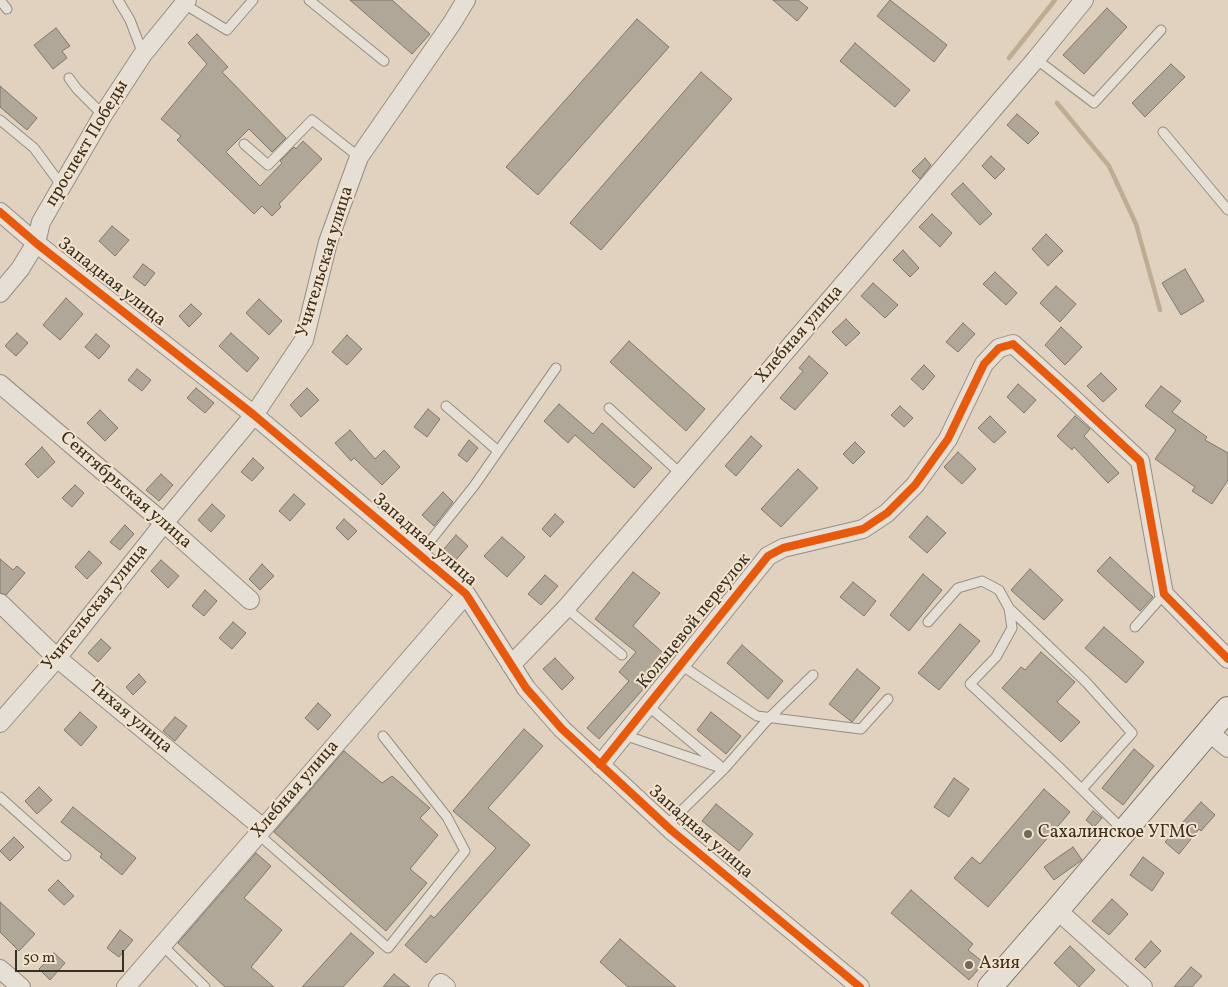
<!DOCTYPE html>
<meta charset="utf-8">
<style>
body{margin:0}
#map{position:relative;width:1228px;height:987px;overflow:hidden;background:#e0d2be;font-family:Vollkorn,serif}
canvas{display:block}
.scale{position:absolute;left:15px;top:950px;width:109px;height:22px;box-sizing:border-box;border:2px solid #393024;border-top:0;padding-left:6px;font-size:15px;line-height:18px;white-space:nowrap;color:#393024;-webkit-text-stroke:4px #f3e3cc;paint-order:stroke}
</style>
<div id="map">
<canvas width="1228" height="987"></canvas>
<div class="scale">50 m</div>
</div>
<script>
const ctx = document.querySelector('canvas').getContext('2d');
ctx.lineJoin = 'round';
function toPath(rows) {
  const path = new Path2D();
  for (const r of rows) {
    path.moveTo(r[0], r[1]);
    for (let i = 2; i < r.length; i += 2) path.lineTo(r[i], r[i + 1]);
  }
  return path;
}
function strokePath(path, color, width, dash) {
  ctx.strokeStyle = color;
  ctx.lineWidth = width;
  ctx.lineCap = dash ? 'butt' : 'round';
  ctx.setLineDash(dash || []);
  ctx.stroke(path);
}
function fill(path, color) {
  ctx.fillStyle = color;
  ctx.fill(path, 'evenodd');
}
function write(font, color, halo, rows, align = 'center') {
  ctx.font = font + ' Vollkorn,serif';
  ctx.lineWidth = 4;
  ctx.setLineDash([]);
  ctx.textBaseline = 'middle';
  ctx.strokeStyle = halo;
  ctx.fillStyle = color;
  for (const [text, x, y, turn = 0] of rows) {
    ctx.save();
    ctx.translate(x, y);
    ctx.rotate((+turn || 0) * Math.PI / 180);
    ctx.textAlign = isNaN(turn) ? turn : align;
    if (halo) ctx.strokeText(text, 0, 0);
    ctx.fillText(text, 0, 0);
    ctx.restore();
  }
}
strokePath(toPath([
 [1009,58,1055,0],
 [1057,103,1109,166,1136,224,1160,310]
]), '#beac93', 4.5);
const building = toPath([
 [350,0,392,0,430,34,412,54,350,0],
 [773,0,798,0,808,8,797,21,773,0],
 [890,0,947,45,934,62,877,16,890,0],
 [1107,8,1127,27,1084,74,1063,55,1107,8],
 [637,19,669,47,538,195,506,167,637,19],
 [56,28,70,46,62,51,67,58,53,69,34,45,56,28],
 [197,34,228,67,222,72,286,138,272,152,249,129,226,152,260,186,282,163,280,161,294,147,296,149,303,141,322,159,279,204,281,207,272,216,262,206,254,214,177,140,181,136,161,119,207,64,188,43,197,34],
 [855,43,910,90,895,107,840,61,855,43],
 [1171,64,1185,77,1145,117,1132,103,1171,64],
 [701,72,732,99,601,250,570,223,701,72],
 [0,86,37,118,27,130,0,107,0,86],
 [1017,114,1039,133,1028,144,1007,125,1017,114],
 [991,156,1005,169,995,179,982,166,991,156],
 [925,158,931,165,920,179,912,171,925,158],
 [963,183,992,214,980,225,951,194,963,183],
 [932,214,952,233,940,247,919,227,932,214],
 [112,226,129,240,115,256,99,241,112,226],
 [1046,234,1063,251,1048,266,1032,249,1046,234],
 [903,250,919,268,910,277,893,260,903,250],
 [143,264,155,273,145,286,133,277,143,264],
 [1185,269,1204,301,1181,315,1162,283,1185,269],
 [995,272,1017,293,1006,305,983,284,995,272],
 [873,283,898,305,885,318,861,296,873,283],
 [1056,286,1076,304,1060,322,1040,303,1056,286],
 [66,298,83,314,60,340,43,325,66,298],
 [259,299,282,321,269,335,246,313,259,299],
 [191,304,202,314,189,327,179,316,191,304],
 [846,319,860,333,846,346,832,332,846,319],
 [963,323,975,334,958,352,946,342,963,323],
 [1061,327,1082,347,1065,365,1045,345,1061,327],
 [17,333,28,343,16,356,5,346,17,333],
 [231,333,259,358,247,372,219,346,231,333],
 [96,334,110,346,99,359,85,347,96,334],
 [347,335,362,349,347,365,332,352,347,335],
 [629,341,705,409,686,431,610,362,629,341],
 [809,356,828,373,795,410,780,398,803,371,799,368,809,356],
 [924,365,935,376,923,390,911,379,924,365],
 [137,369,151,380,142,391,128,380,137,369],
 [1101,373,1117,389,1103,402,1087,386,1101,373],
 [1018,384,1036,400,1024,413,1007,397,1018,384],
 [1161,386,1181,401,1172,412,1207,437,1205,440,1228,453,1228,480,1212,504,1192,491,1195,487,1155,459,1176,430,1145,406,1161,386],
 [196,388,214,403,205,413,187,398,196,388],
 [307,388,319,400,301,417,290,405,307,388],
 [559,404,593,434,602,423,652,468,634,488,575,435,568,443,544,421,559,404],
 [900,406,913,418,904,427,891,415,900,406],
 [428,409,440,419,427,437,414,427,428,409],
 [100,410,118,428,105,441,87,423,100,410],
 [990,416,1006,432,994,443,978,428,990,416],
 [1075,416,1090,429,1084,436,1119,473,1108,483,1074,447,1072,450,1057,436,1075,416],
 [350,430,375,459,384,450,400,467,382,485,354,458,351,461,335,443,350,430],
 [751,436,762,446,736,476,725,466,751,436],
 [469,440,478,448,467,462,458,455,469,440],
 [855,442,865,452,853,464,843,454,855,442],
 [42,447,55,462,38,478,25,464,42,447],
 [958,452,976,469,962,484,944,467,958,452],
 [253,458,264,468,252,481,241,472,253,458],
 [798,469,818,488,781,527,761,509,798,469],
 [161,474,173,485,159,501,146,490,161,474],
 [75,485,84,493,72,507,62,498,75,485],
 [443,492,453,502,434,526,422,515,443,492],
 [294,494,305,504,290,521,279,511,294,494],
 [212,504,225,516,211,532,198,520,212,504],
 [555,514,564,522,550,537,542,529,555,514],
 [927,516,946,533,927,553,909,537,927,516],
 [344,519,357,531,348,540,336,528,344,519],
 [125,525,134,534,120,550,110,542,125,525],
 [456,535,468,546,455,561,443,550,456,535],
 [502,537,525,557,507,577,484,556,502,537],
 [89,551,102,563,87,579,75,567,89,551],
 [1110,557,1153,597,1140,611,1097,571,1110,557],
 [0,559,13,570,17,566,25,573,6,595,0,593,0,559],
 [161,560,179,576,168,588,151,571,161,560],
 [262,564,274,576,260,590,249,579,262,564],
 [1030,569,1063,600,1044,620,1011,590,1030,569],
 [633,572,660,593,633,626,670,659,599,739,587,728,629,681,619,672,636,652,595,619,633,572],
 [923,574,942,590,909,631,890,615,923,574],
 [545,575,558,586,541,605,528,594,545,575],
 [853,582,876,601,864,616,840,597,853,582],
 [205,590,217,601,204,616,192,606,205,590],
 [233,622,246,633,232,649,219,638,233,622],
 [960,624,980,641,939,690,918,673,960,624],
 [1104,627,1144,662,1126,683,1085,648,1104,627],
 [101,639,111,648,98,662,88,653,101,639],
 [742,645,783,681,768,699,727,663,742,645],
 [1041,652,1075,682,1057,702,1080,722,1061,742,1002,688,1021,667,1025,670,1041,652],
 [555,658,574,678,562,690,543,669,555,658],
 [857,669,880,688,852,722,829,704,857,669],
 [139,674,146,682,133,695,126,687,139,674],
 [318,703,331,715,318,730,305,718,318,703],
 [80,712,97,727,81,746,64,730,80,712],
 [711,712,741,736,726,754,697,730,711,712],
 [175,717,187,726,175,741,163,731,175,717],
 [524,729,543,746,488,808,530,845,426,963,405,945,431,915,434,918,496,848,453,811,524,729],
 [1134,749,1154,766,1123,805,1102,788,1134,749],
 [344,751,382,783,392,776,430,808,420,818,438,835,410,869,427,883,386,931,274,832,344,751],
 [954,778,969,789,949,817,934,807,954,778],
 [39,787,52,800,37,814,25,801,39,787],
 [1044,789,1070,812,988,907,954,878,972,857,980,864,1044,789],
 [1201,802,1215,815,1201,831,1199,829,1179,854,1165,842,1201,802],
 [716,804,753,834,739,851,702,821,716,804],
 [73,807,136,858,122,875,100,857,102,854,61,822,73,807],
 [1093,811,1102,818,1094,827,1086,820,1093,811],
 [14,837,24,847,10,861,0,851,14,837],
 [1073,847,1082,860,1054,880,1044,867,1073,847],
 [256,853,271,866,244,898,282,930,251,967,274,987,225,987,178,943,256,853],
 [1143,857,1164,873,1152,891,1130,875,1143,857],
 [58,880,74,896,64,905,48,890,58,880],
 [911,890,973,944,968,950,984,963,969,980,891,913,911,890],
 [1112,899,1128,914,1109,935,1092,921,1112,899],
 [0,902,35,934,19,951,0,932,0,902],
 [120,930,133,940,119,957,107,948,120,930],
 [351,933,374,953,343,987,302,987,351,933],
 [620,939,676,987,628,987,600,962,620,939],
 [1151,941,1161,951,1145,968,1135,959,1151,941],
 [1070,946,1095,970,1079,987,1054,963,1070,946],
 [54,953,65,963,50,980,39,969,54,953],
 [1191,967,1202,976,1192,987,1174,987,1191,967],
 [394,974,410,987,383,987,394,974]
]);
fill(building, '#b0a799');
strokePath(building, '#80786d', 1);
const lane = toPath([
 [0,0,7,9],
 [118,0,130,20,143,54],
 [309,0,384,61],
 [184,4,227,30,253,0],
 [1036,59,1094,103,1161,30],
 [69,78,77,89,103,115],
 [0,120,34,148,62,186],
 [1163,132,1228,210],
 [244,144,268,165,312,120,359,157],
 [446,406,498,451],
 [609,408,681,474],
 [419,555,474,486,556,368],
 [566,608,622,655],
 [1009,608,1086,682,1132,733,1082,789],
 [928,622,958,588,982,581,999,590,1009,608,1012,628,996,657,970,684,1058,766,1124,831],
 [1135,627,1164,594],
 [681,665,757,716,861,729,888,699],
 [648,706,719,765],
 [624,735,724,769],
 [0,797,66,856],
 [666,826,724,769,769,718,813,675],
 [258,834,388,948,465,851,447,817,383,736],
 [162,945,205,987]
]);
const street = toPath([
 [0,212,36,243,254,415,466,594,526,688,562,729,671,830,860,987],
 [0,293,20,269,36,243,41,222,103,115,143,54,187,0],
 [0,384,164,523,250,600],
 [0,603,57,658,263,828],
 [511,665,566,608,1036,59,1084,0],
 [0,723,57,658,164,523,254,415,304,340,328,242,359,157,452,23,466,0],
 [1209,732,1228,748],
 [600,765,768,556,783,548,863,529,887,513,915,485,948,439,984,364,999,348,1013,344,1067,393,1140,461,1164,594,1228,659],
 [1057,910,1143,987],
 [0,969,21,987],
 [126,987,466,594],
 [438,987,441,983,446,987]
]);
const secondary = toPath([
 [990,987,1057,910,1228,709]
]);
strokePath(lane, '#978e82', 11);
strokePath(street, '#978e82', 20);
strokePath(secondary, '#80786d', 26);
strokePath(lane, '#e5dfd5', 9);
strokePath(street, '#e5dfd5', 18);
strokePath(secondary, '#e5dfd5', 24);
strokePath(toPath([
 [0,212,36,243,254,415,466,594,526,688,562,729,671,830,860,987],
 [600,765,768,556,783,548,863,529,887,513,915,485,948,439,984,364,999,348,1013,344,1067,393,1140,461,1164,594,1228,659]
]), '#e8590c', 8);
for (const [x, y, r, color] of [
 [1028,834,5,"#73695a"],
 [969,965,5,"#73695a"]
]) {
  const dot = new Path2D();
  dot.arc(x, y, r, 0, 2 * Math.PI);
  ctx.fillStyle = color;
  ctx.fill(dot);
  strokePath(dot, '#f3e3cc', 2);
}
write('18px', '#393024', '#f3e3cc', [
 ["проспект Победы",88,144,-59],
 ["Учительская улица",326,262,-73],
 ["Западная улица",111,283,38],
 ["Хлебная улица",800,335,-49],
 ["Сентябрьская улица",125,491,41],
 ["Западная улица",424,541,41],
 ["Учительская улица",96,608,-51],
 ["Кольцевой переулок",695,622,-51],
 ["Тихая улица",130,718,40],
 ["Хлебная улица",296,790,-49],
 ["Западная улица",700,833,41]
]);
write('18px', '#393024', '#f3e3cc', [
 ["Сахалинское УГМС",1038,834],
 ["Азия",979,965]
], 'left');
</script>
